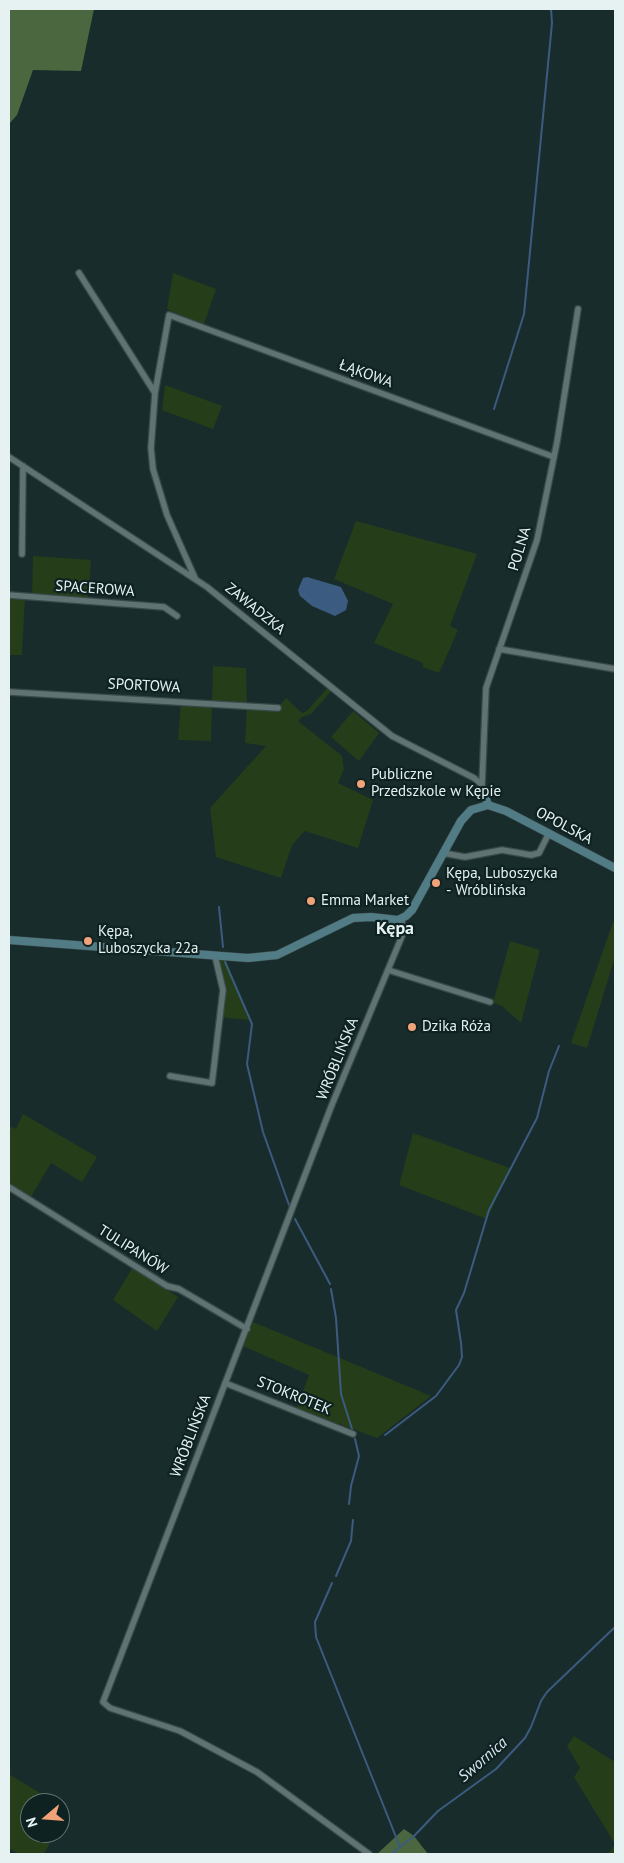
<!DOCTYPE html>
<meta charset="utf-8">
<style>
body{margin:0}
#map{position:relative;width:624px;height:1863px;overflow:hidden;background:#192c2c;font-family:"PT Sans",sans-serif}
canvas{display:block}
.frame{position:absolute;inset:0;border:10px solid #e6f2f2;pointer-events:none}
.north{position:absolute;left:20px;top:1793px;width:50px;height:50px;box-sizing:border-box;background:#0f2222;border:1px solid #657575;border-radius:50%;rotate:252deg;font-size:14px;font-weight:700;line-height:20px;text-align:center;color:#e6f2f2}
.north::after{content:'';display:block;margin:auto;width:18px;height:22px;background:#f0a278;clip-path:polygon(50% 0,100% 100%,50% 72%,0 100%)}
</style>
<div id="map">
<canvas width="624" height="1863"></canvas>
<div class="frame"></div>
<div class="north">N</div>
</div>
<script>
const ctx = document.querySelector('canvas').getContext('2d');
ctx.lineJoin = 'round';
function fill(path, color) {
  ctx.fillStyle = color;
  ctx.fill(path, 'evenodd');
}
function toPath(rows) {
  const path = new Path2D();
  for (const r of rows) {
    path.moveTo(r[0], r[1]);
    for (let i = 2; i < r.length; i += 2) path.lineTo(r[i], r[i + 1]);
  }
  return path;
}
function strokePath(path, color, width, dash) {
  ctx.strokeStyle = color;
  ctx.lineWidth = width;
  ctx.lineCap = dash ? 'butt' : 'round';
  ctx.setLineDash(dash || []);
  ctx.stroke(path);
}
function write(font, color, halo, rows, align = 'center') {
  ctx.font = font + ' "PT Sans",sans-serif';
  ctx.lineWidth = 4.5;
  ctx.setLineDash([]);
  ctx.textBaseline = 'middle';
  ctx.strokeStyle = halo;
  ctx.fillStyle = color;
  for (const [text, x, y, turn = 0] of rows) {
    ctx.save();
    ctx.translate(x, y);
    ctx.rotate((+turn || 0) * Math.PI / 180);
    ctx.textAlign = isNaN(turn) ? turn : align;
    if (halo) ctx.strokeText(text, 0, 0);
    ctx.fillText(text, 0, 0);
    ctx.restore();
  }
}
fill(toPath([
 [173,273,216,289,203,327,167,309],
 [165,385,222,406,213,429,162,410],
 [356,521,477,554,450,626,458,630,439,673,423,667,423,663,374,643,393,604,334,579],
 [33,556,91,560,88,601,32,597],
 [9,595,25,596,22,655,9,655],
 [213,666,246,668,247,705,278,708,286,698,302,713,307,711,330,685,334,688,311,714,302,717,298,721,342,756,344,769,338,783,373,800,358,848,305,831,292,845,281,878,216,857,210,808,266,746,245,743,247,705,212,703,211,741,178,740,181,701,212,702],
 [353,711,379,733,359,761,331,737],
 [613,922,615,923,615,957,587,1048,571,1043],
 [510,941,540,950,521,1023,502,1006,493,1003],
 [215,956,225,957,249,1020,220,1017,223,990],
 [23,1114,97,1157,82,1182,51,1163,31,1197,9,1183,9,1126,16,1129],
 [413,1133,510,1168,487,1219,399,1185],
 [133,1267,178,1297,157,1331,113,1300],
 [253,1322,431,1396,377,1438,297,1408,309,1375,243,1346],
 [574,1736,615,1762,615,1854,608,1854,615,1844,574,1777,580,1768,567,1746],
 [9,1774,56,1803,30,1803,30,1833,55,1833,44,1854,19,1854,9,1848]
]), '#253d19');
fill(toPath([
 [9,9,94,9,81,71,33,70,17,115,10,123],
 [404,1829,414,1836,428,1854,377,1854]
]), '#4b673f');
fill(toPath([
 [307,577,341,587,348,601,346,610,335,616,312,606,300,596,298,590,300,585,303,578]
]), '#3c5b80');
strokePath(toPath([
 [494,409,524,314,552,23,551,9],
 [219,907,223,947],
 [225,962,252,1024,247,1064,263,1132,289,1205],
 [295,1219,330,1284],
 [331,1289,336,1318,341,1394,352,1429],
 [385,1435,436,1396,459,1365,462,1357,461,1343,456,1310,464,1293,489,1210,537,1118,549,1071,559,1046],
 [349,1504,351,1486,359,1456,355,1439],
 [336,1576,351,1541,353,1520],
 [332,1583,315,1622,316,1637,400,1847],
 [391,1854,414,1836,438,1811,496,1769,525,1738,531,1727,541,1701,547,1692,615,1627]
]), '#3c5b80', 2);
const street = toPath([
 [79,273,155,393,151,448,153,469,167,515,195,578],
 [155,393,169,315,554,457],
 [9,457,207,587,392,736,474,778,482,785],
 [22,554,23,466],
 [9,595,164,607,177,616],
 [499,649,615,669],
 [9,692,278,708],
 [482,785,486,688,537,540,557,442,578,309],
 [443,853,465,857,502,850,531,855,539,853,549,833],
 [388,970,490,1002],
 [170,1076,212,1083,223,990,215,956],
 [9,1187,167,1286,179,1289,247,1329],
 [225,1383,353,1434],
 [369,1854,257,1772,180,1731,110,1708,103,1702,331,1107,402,936,402,918]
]);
const secondary = toPath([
 [484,792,488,805],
 [9,940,248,958,277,955,353,918,371,917,398,920,406,916,412,910,461,821,471,810,488,805,506,811,615,868]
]);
strokePath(street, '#394949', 8);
strokePath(secondary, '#394949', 9);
strokePath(street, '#5e7372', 5.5);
strokePath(secondary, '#517c85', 8);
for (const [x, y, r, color] of [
 [361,784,5,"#f0a278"],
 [436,883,5,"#f0a278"],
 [311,901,5,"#f0a278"],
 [88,941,5,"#f0a278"],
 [412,1027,5,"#f0a278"]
]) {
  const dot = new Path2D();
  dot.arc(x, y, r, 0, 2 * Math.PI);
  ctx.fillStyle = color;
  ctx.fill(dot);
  strokePath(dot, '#0f2222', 2);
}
write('15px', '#e6f2f2', '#0f2222', [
 ["ŁĄKOWA",366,374,20],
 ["POLNA",520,549,-73],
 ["SPACEROWA",95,589,4],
 ["ZAWADZKA",255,609,39],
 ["SPORTOWA",144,686,3],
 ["OPOLSKA",564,826,28],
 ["WRÓBLIŃSKA",338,1059,-68],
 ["TULIPANÓW",133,1250,32],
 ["STOKROTEK",294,1396,22],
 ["WRÓBLIŃSKA",191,1436,-69]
]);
write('15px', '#e6f2f2', '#0f2222', [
 ["Publiczne",371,775],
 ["Przedszkole w Kępie",371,792],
 ["Kępa, Luboszycka",446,874],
 ["- Wróblińska",446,891],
 ["Emma Market",321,901],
 ["Kępa,",98,932],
 ["Luboszycka 22a",98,949],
 ["Dzika Róża",422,1027]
], 'left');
write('italic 16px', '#dbe5f2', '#0f2222', [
 ["Swornica",483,1760,-41]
]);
write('bold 18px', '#e6f2f2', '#0f2222', [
 ["Kępa",395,929]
]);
</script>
